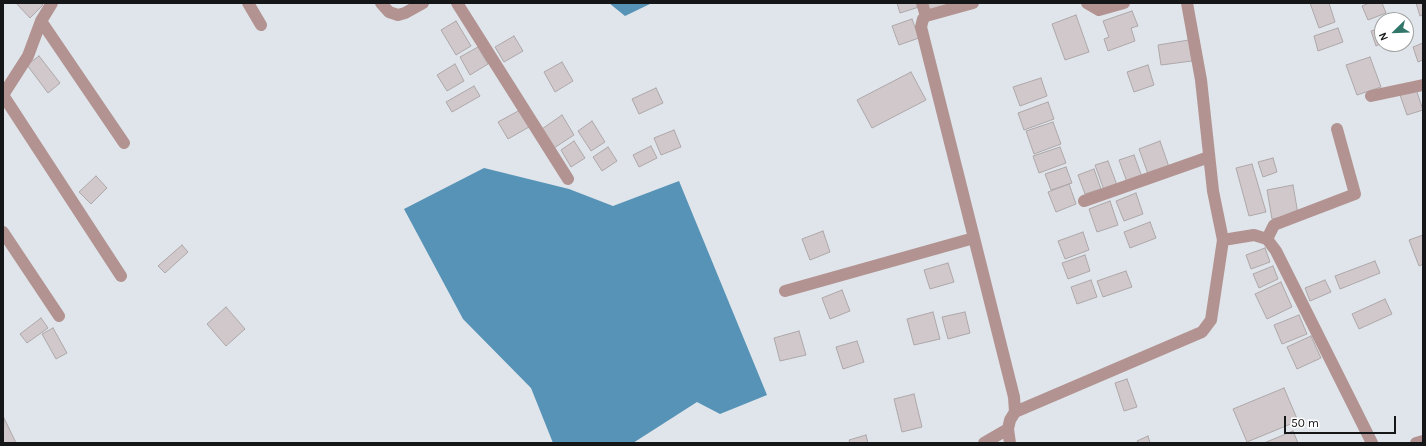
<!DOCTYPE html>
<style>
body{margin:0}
#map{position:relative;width:1426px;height:446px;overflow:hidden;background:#dfe5ea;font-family:Karla,sans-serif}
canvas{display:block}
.frame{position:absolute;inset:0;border:4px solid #141617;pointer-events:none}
.north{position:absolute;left:1374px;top:12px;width:40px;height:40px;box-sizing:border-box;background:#fff;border:1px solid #a1a2a2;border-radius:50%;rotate:247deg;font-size:11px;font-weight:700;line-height:16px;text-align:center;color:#141617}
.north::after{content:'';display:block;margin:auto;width:14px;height:18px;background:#32766a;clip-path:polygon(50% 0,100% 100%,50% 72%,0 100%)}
.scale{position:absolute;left:1284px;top:416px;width:112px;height:18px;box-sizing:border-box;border:2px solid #141617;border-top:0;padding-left:5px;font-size:12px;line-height:14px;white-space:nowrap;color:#141617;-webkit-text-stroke:3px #fff;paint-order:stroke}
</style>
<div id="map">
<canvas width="1426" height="446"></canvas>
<div class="frame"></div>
<div class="north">N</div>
<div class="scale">50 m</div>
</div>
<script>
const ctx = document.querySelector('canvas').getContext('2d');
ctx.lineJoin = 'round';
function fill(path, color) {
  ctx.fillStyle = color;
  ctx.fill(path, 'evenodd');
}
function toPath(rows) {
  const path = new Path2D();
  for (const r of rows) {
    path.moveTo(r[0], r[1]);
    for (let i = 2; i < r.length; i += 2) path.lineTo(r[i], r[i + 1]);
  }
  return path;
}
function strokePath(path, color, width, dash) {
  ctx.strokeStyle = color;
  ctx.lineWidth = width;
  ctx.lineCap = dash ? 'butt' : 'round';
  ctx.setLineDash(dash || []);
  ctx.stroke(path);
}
fill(toPath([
 [609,3,652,3,625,16],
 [484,168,569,189,613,206,679,181,767,395,720,414,697,402,633,443,553,443,531,388,463,319,404,209]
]), '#5793b7');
const building = toPath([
 [16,3,40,3,43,5,30,18,16,3],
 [897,3,917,3,919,7,900,13,897,3],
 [924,3,952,3,927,11,924,3],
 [1310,3,1329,3,1335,22,1319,28,1310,3],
 [1369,3,1382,3,1386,13,1368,20,1362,6,1369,3],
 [1416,3,1423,3,1423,15,1420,16,1416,3],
 [1132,11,1138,26,1131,28,1135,41,1108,51,1104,39,1109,37,1103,21,1132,11],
 [1076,15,1089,52,1065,60,1052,24,1076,15],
 [912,19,919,38,899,45,892,26,912,19],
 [456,21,471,46,456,55,441,30,456,21],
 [1382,27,1382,43,1376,46,1371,31,1382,27],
 [1338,28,1343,42,1318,51,1314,36,1338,28],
 [514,36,523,51,504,62,495,47,514,36],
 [1189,40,1192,61,1161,65,1158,45,1189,40],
 [1423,43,1423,60,1418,62,1413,47,1423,43],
 [478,47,488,64,470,75,460,57,478,47],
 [39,56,60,83,48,93,27,65,39,56],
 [1370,57,1381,87,1357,95,1346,65,1370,57],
 [562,62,573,81,555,92,544,72,562,62],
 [455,64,464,81,447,91,437,75,455,64],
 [1148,65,1154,85,1134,92,1127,72,1148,65],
 [911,72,926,100,872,128,857,100,911,72],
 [1041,78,1047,96,1020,106,1013,87,1041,78],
 [474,86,480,96,452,112,446,102,474,86],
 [656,88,663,103,639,114,632,99,656,88],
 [1416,89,1423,110,1407,115,1400,95,1416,89],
 [1048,102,1054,119,1024,130,1018,113,1048,102],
 [520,110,529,127,508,139,498,122,520,110],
 [562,115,574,135,554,148,542,129,562,115],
 [592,121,605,142,591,151,578,131,592,121],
 [1053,122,1061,144,1034,154,1026,131,1053,122],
 [674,130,681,147,661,155,654,138,674,130],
 [574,141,585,158,571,167,561,150,574,141],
 [1160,141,1169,167,1148,174,1139,149,1160,141],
 [651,146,657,158,639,167,633,155,651,146],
 [608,147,617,161,602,171,593,157,608,147],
 [1060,147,1066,163,1039,173,1033,156,1060,147],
 [1134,155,1142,177,1127,182,1119,160,1134,155],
 [1273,158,1277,172,1263,177,1258,162,1273,158],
 [1108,161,1117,185,1104,190,1095,165,1108,161],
 [1252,164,1266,212,1249,216,1236,168,1252,164],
 [1066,167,1072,183,1051,190,1045,174,1066,167],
 [1094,169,1101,189,1085,194,1078,175,1094,169],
 [96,176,107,188,91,204,79,192,96,176],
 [1069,184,1076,204,1056,212,1048,192,1069,184],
 [1293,185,1298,214,1272,219,1267,190,1293,185],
 [1136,193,1143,214,1124,221,1116,201,1136,193],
 [1110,201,1118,225,1097,232,1089,209,1110,201],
 [1150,222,1156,238,1130,248,1124,232,1150,222],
 [823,231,830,252,810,260,802,239,823,231],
 [1083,232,1089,250,1065,259,1058,241,1083,232],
 [1423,235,1423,264,1419,266,1409,240,1423,235],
 [182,245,188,252,165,273,158,266,182,245],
 [1265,248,1270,262,1251,269,1246,255,1265,248],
 [1085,255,1090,271,1068,279,1062,263,1085,255],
 [1375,261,1380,273,1340,289,1335,276,1375,261],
 [948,263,954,282,930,289,924,270,948,263],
 [1273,266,1278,279,1259,288,1253,274,1273,266],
 [1126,271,1132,287,1103,297,1097,281,1126,271],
 [1091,280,1097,297,1077,304,1071,287,1091,280],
 [1325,280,1331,292,1310,301,1305,288,1325,280],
 [1281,282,1292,307,1267,319,1255,294,1281,282],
 [842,290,850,311,830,319,822,298,842,290],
 [1385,299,1392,314,1359,329,1352,314,1385,299],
 [226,307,245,329,226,346,207,324,226,307],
 [933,312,940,339,914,345,907,319,933,312],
 [965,312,970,333,948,339,942,317,965,312],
 [1299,315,1307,334,1282,344,1274,325,1299,315],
 [41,318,48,328,27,343,20,334,41,318],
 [53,328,67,353,56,359,42,334,53,328],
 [799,331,806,355,780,361,774,338,799,331],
 [1311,336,1321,358,1297,369,1287,347,1311,336],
 [857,341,864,362,843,369,836,347,857,341],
 [1127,379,1137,407,1124,411,1115,383,1127,379],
 [1284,388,1298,421,1247,442,1233,409,1284,388],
 [914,394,922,427,902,432,894,399,914,394],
 [4,418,16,443,3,443,4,418],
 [1293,431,1298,443,1264,443,1293,431],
 [866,435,868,443,850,443,849,440,866,435],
 [1148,436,1150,443,1138,443,1137,441,1148,436]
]);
fill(building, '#d0c8cb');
strokePath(building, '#aea7a9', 1);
strokePath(toPath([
 [248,3,261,25],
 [381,3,389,12,398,15,405,13,423,3],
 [457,3,568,179],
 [922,3,926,16],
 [973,3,926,16,923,19,921,27,1014,397,1015,412,1010,420,1008,429,1010,443],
 [1087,3,1099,10,1124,3],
 [1187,3,1201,80,1213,191,1223,240],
 [41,21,124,143],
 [3,95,121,276],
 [3,95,28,56,41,21,52,3],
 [1371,96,1423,85],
 [1084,201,1209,157],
 [3,232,59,316],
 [1267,239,1274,225,1355,194,1337,129],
 [785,291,974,238],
 [1015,412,1202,332,1211,320,1223,240,1254,235,1267,239,1276,251,1372,443],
 [984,443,1008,429],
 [1416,443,1423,441]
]), '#b29391', 12);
</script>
